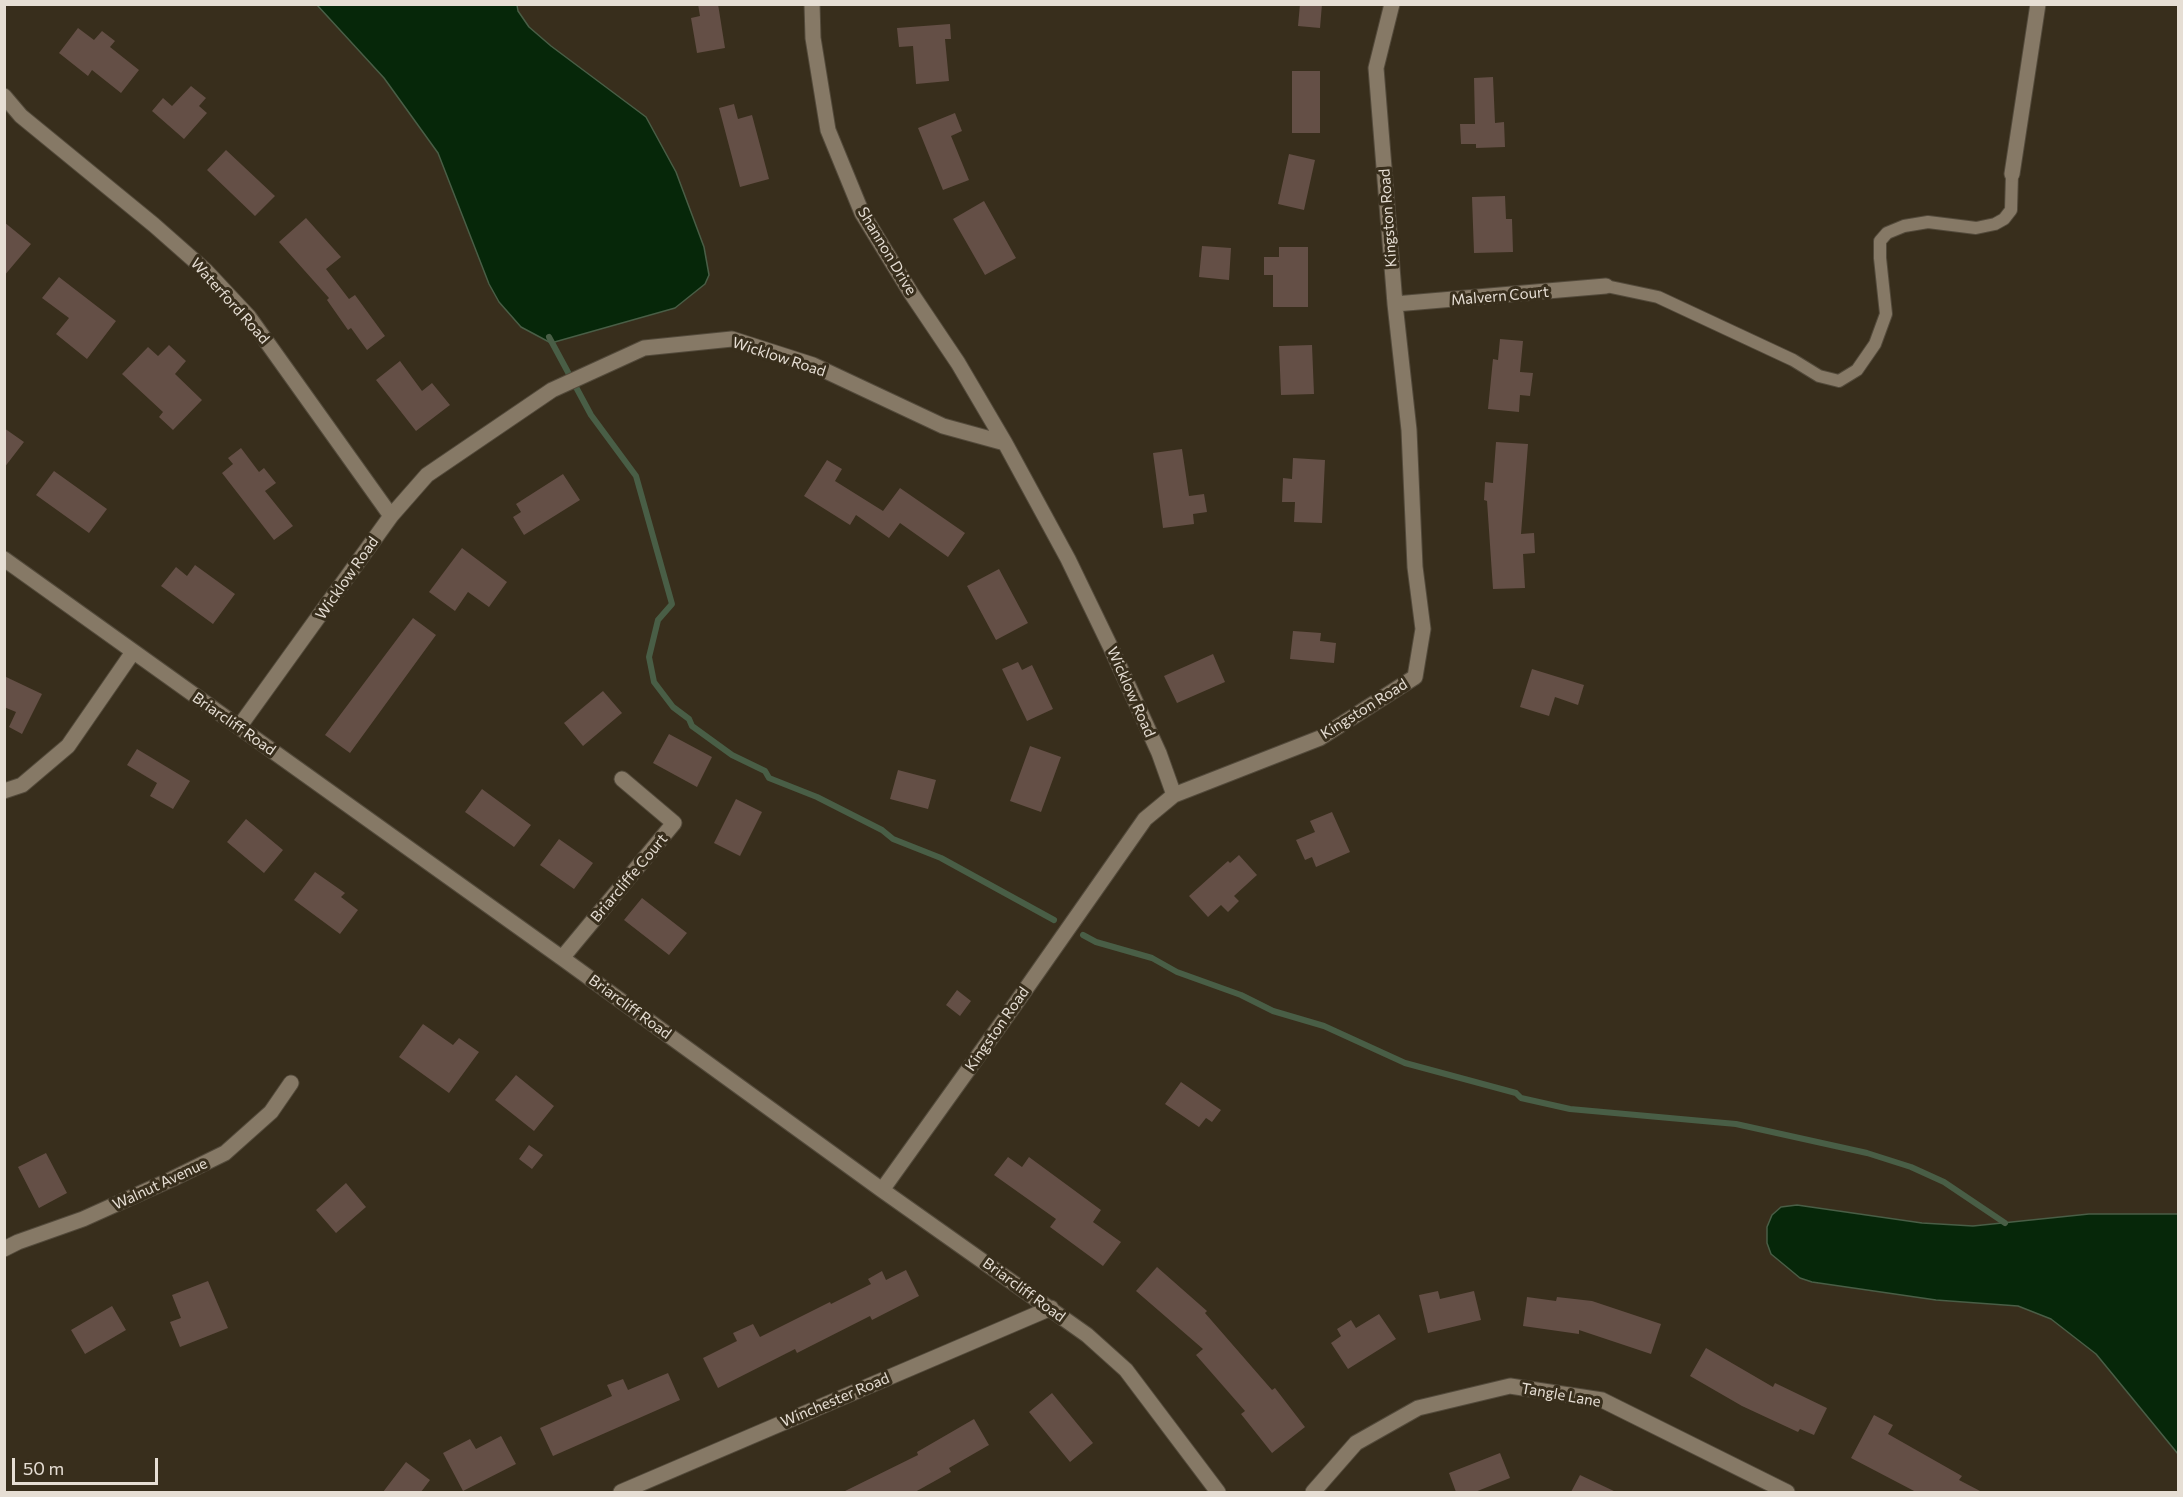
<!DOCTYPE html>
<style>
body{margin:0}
#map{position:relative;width:2183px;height:1497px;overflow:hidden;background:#382e1c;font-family:Commissioner,sans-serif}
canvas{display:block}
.frame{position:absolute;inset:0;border:6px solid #e6ded4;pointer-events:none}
.scale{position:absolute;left:12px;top:1458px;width:146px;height:27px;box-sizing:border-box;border:3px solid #e6ded4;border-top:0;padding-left:8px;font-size:18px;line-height:21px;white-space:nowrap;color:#e6ded4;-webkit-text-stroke:4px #382e1c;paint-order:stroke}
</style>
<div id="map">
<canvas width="2183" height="1497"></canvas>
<div class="frame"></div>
<div class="scale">50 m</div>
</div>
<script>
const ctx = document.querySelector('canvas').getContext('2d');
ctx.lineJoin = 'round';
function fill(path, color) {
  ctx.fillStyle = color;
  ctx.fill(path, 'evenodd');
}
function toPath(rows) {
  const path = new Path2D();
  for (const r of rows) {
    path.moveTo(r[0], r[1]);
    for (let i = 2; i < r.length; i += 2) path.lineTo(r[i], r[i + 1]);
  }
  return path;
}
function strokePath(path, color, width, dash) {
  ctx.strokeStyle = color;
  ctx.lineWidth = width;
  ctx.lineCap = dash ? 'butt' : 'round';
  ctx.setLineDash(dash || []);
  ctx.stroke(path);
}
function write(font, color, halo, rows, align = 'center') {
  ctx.font = font + ' Commissioner,sans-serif';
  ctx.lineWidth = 6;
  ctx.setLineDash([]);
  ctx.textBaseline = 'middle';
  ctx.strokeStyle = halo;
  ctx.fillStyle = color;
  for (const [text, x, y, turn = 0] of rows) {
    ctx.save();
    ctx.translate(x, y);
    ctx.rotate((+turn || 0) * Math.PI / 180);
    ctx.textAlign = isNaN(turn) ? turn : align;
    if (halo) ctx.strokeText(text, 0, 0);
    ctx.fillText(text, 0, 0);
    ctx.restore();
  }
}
const water = toPath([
 [317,5,517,5,518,11,529,27,551,46,646,117,676,172,704,247,709,275,705,284,675,308,551,343,521,327,499,302,489,284,438,153,384,78,317,5],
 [1797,1205,1922,1223,1973,1226,2089,1214,2178,1214,2178,1454,2096,1354,2051,1319,2018,1306,1936,1300,1812,1282,1800,1278,1771,1254,1767,1243,1767,1227,1772,1215,1781,1207,1797,1205]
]);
fill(water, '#062709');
strokePath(water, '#495e46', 1.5);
strokePath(toPath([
 [549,337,591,415,636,476,672,604,658,620,649,657,654,682,673,707,689,719,692,726,732,755,765,771,769,778,817,797,882,830,893,839,941,858,1054,920],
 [1083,935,1096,942,1152,958,1177,972,1241,995,1273,1011,1324,1026,1405,1063,1516,1093,1521,1098,1570,1109,1736,1124,1867,1153,1911,1167,1944,1182,2005,1223]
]), '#495e46', 6);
fill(toPath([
 [698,4,718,4,725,48,697,53,691,18,700,16],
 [1300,4,1322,4,1320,28,1298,26],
 [950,24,951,39,945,39,949,81,916,84,913,46,899,47,897,28],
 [78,28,94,40,102,31,115,41,110,47,139,70,121,93,92,70,88,76,59,53],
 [1292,71,1320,71,1320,133,1292,133],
 [1493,77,1495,123,1504,122,1505,147,1476,148,1476,144,1461,144,1460,124,1475,124,1474,78],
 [191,86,206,98,199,106,207,113,184,139,152,111,163,98,172,106],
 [734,104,738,119,752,115,769,179,740,187,719,108],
 [955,113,962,131,951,136,969,180,943,190,918,128],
 [226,150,275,196,255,216,207,170],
 [1289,154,1315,160,1304,210,1278,204],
 [1505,196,1506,219,1512,219,1513,252,1474,253,1472,197],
 [984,201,1016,258,985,275,953,219],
 [306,218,341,257,326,269,349,299,355,295,385,336,367,350,351,328,348,330,327,300,329,298,279,242],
 [4,222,31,244,4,276],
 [1202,246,1231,248,1229,280,1199,277],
 [1279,247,1308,247,1308,307,1273,307,1273,275,1264,275,1264,257,1279,257],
 [59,277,116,321,87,359,56,334,69,318,42,298],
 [1500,339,1523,341,1520,372,1533,373,1530,396,1520,395,1519,412,1488,409,1493,359,1498,360],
 [169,345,186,361,175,374,202,400,173,430,159,417,163,412,122,374,148,347,158,356],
 [1312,345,1314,394,1281,395,1279,346],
 [400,361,422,391,432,383,450,405,416,431,376,380],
 [4,428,24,442,4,468],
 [1496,442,1528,444,1521,534,1534,533,1535,553,1523,554,1525,588,1493,589,1487,501,1484,500,1485,482,1493,483],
 [241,448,259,472,264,468,276,483,265,491,293,526,274,540,222,473,233,464,228,458],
 [1182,449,1189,496,1204,494,1207,512,1193,514,1194,524,1163,528,1153,453],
 [1293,458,1325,460,1322,523,1294,522,1295,502,1282,502,1283,478,1292,479],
 [827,460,842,469,835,481,883,511,900,488,965,533,948,557,900,523,889,538,856,515,850,525,804,496],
 [54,471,107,509,89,533,36,495],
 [563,474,580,500,524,535,513,517,521,512,516,504],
 [462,548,507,582,489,607,468,592,455,611,429,592],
 [195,565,235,594,213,624,161,586,176,567,187,576],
 [999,569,1028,623,996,640,967,586],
 [413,618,436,635,350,753,325,735],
 [1293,631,1321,633,1320,641,1336,643,1334,663,1290,659],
 [1213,654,1225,682,1177,703,1164,676],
 [1018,662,1022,670,1032,665,1053,709,1027,721,1002,669],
 [1532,669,1584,685,1578,705,1555,697,1549,716,1520,707],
 [4,676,42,694,22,734,9,727,16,712,4,707],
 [603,691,622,713,583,746,564,723],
 [669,734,712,757,697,787,653,763],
 [1030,746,1061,757,1041,812,1010,801],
 [137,749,190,781,173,809,150,796,157,783,127,765],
 [898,770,936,780,928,809,890,799],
 [482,789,531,825,514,847,465,812],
 [736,799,762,812,740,856,714,843],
 [1332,812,1350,852,1316,867,1312,857,1305,860,1296,840,1315,832,1310,821],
 [246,819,283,850,264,873,227,842],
 [559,839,593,863,574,889,540,865],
 [1239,855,1257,875,1234,896,1239,901,1228,912,1221,905,1208,917,1189,896,1228,861,1230,863],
 [315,872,345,893,341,897,358,910,340,934,294,900],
 [642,898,687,933,669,955,624,920],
 [957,990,971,1001,960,1016,946,1005],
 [423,1024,453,1045,459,1038,479,1052,449,1093,399,1057],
 [516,1075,554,1106,534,1131,495,1100],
 [1181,1082,1221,1110,1212,1122,1206,1118,1199,1127,1165,1104],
 [529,1145,543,1155,532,1169,519,1159],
 [46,1153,67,1193,39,1208,18,1167],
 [1008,1157,1022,1167,1029,1157,1101,1210,1093,1222,1121,1242,1103,1266,1050,1227,1056,1219,994,1175],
 [346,1183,366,1207,336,1233,316,1210],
 [1157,1267,1207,1311,1205,1313,1272,1390,1275,1388,1305,1427,1272,1453,1241,1414,1245,1411,1196,1355,1203,1349,1136,1291],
 [906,1270,919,1296,872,1320,870,1316,797,1353,795,1349,718,1388,703,1358,737,1341,733,1333,753,1324,760,1337,830,1302,831,1304,871,1284,868,1279,882,1271,886,1280],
 [208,1281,228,1328,180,1347,170,1322,181,1318,172,1295],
 [1438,1291,1440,1299,1474,1291,1481,1320,1428,1333,1419,1295],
 [1527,1297,1556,1301,1557,1297,1592,1301,1661,1324,1651,1354,1579,1330,1579,1334,1523,1326],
 [112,1306,126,1330,85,1354,71,1330],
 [1379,1314,1396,1339,1348,1369,1331,1343,1341,1336,1337,1329,1351,1320,1356,1328],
 [1706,1348,1773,1387,1775,1383,1827,1408,1814,1435,1800,1429,1798,1432,1742,1406,1690,1376],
 [668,1373,680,1400,553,1456,540,1428,612,1396,607,1385,623,1379,628,1390],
 [1052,1393,1093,1443,1070,1462,1029,1412],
 [1874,1415,1893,1425,1888,1434,1962,1476,1959,1480,1982,1492,1916,1492,1851,1458],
 [974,1419,989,1445,949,1468,951,1472,915,1492,843,1492,918,1455,917,1452],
 [501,1436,516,1464,463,1491,443,1453,470,1439,476,1449],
 [1500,1453,1510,1478,1475,1492,1456,1492,1449,1473],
 [406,1462,430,1480,421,1492,383,1492],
 [1580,1475,1616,1492,1571,1492]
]), '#644f46');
const service = toPath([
 [1606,286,1658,297,1793,360,1819,376,1839,381,1857,370,1875,344,1886,314,1880,258,1880,241,1887,233,1904,226,1928,222,1976,228,1995,224,2004,219,2011,210,2012,174]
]);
const minor = toPath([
 [812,4,813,38,828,130,862,213,911,293,958,363,1005,443],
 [4,96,21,116,154,225,205,270,249,317,391,516],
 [2012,174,2038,4],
 [1395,304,1606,286],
 [4,559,562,958,882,1190,1087,1335,1126,1370,1218,1492],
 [239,727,391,516,427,475,552,390,644,348,732,339,813,365,943,426,1005,443,1068,559,1111,648,1159,753,1174,795],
 [4,791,22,785,68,746,133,652],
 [562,958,674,823,622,779],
 [882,1190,1016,1003,1145,819,1174,795,1320,738,1415,677,1423,629,1415,567,1409,430,1395,304,1376,68,1392,4],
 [4,1249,18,1242,83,1219,172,1179,225,1153,271,1112,291,1083],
 [621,1492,1051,1308],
 [1313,1492,1356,1443,1418,1408,1510,1386,1602,1400,1787,1492]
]);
strokePath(service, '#534a3b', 14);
strokePath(minor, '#534a3b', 17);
strokePath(service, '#867966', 12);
strokePath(minor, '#867966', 15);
write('15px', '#e6ded4', '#382e1c', [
 ["Kingston Road",1388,218,-94],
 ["Shannon Drive",887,251,59],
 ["Malvern Court",1500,296,-5],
 ["Waterford Road",230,301,48],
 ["Wicklow Road",779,357,18],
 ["Wicklow Road",347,578,-55],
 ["Wicklow Road",1131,692,66],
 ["Kingston Road",1364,709,-32],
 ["Briarcliff Road",234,724,35],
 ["Briarcliffe Court",629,878,-50],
 ["Briarcliff Road",630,1007,36],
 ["Kingston Road",997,1029,-55],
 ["Walnut Avenue",160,1184,-25],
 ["Briarcliff Road",1024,1290,36],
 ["Tangle Lane",1561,1395,10],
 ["Winchester Road",835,1400,-23]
]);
</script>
